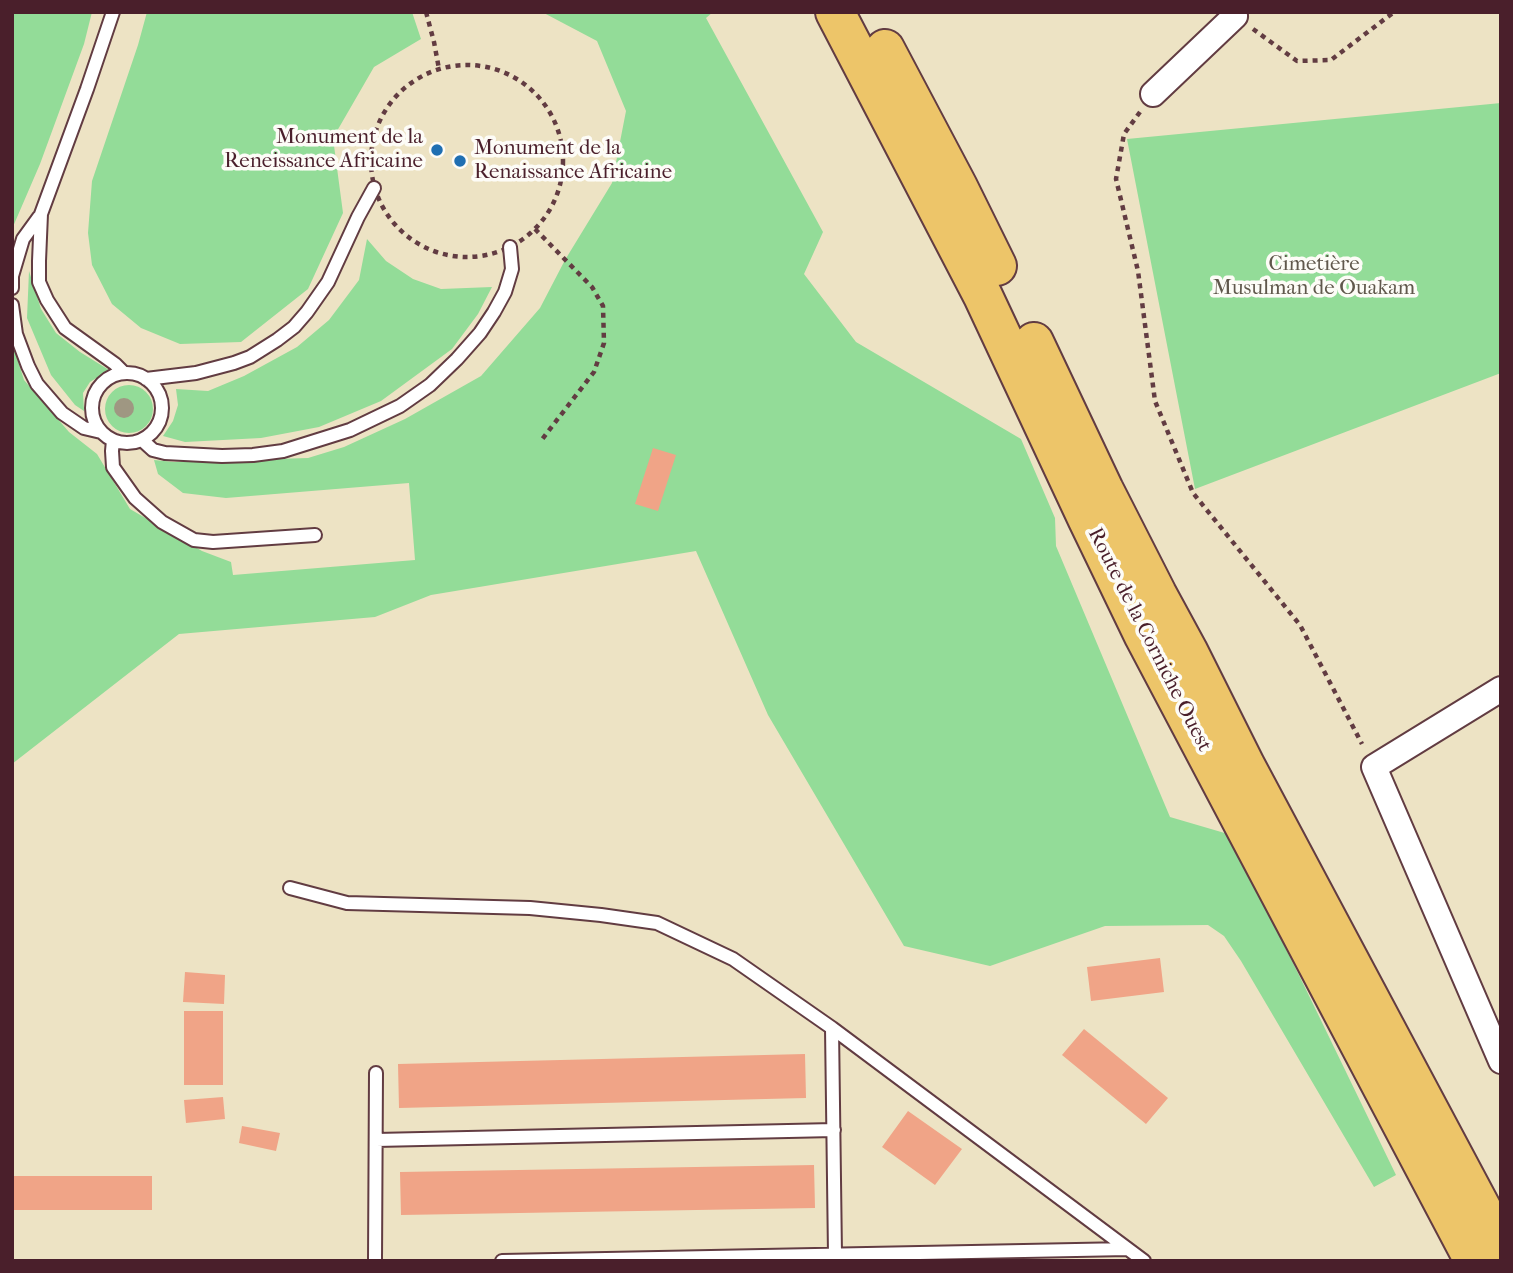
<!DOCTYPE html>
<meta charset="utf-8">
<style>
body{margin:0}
#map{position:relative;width:1513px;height:1273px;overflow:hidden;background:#ede3c4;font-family:"IM FELL French Canon",serif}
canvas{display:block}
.frame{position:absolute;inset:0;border:14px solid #4a1f2b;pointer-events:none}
</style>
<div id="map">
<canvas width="1513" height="1273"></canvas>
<div class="frame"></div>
</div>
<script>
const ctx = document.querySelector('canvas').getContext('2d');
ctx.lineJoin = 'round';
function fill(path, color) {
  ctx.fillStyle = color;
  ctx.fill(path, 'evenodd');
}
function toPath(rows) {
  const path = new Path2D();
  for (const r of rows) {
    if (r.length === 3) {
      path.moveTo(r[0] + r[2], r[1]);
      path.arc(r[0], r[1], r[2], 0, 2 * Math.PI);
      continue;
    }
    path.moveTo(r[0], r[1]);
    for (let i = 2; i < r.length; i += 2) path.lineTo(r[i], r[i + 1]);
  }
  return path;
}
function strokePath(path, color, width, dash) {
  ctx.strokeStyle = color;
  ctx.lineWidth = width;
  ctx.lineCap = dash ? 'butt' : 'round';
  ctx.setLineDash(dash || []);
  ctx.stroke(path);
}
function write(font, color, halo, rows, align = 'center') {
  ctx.font = font + ' "IM FELL French Canon",serif';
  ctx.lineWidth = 7;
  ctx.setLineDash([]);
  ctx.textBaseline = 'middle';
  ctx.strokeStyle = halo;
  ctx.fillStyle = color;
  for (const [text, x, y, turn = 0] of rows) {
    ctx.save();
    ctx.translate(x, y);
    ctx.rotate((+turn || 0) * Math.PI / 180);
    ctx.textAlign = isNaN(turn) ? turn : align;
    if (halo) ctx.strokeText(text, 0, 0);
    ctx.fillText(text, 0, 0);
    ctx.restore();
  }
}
fill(toPath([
 [12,12,92,12,84,44,40,164,12,229],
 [147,12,412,12,421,39,374,67,333,138,343,213,308,289,241,342,180,344,141,328,112,304,92,265,88,233,92,181,138,45],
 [542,12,713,12,706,18,823,232,804,274,856,342,1021,439,1055,518,1056,546,1170,817,1228,834,1298,973,1396,1175,1374,1187,1241,961,1224,936,1208,925,1105,926,990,966,904,946,768,715,696,551,431,595,375,617,179,634,12,764,12,342,24,380,69,432,97,454,130,509,202,551,231,562,233,575,415,560,409,483,226,498,183,493,158,474,154,460,174,462,308,458,344,447,405,419,481,376,540,308,565,260,612,183,626,111,597,41],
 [1501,103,1501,373,1195,489,1127,139],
 [367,239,386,261,413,279,441,289,492,287,478,314,452,349,381,401,319,427,261,438,185,442,163,436,173,421,178,405,176,389,208,391,244,376,297,347,329,320,359,280],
 [29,271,41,309,56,333,80,352,109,370,90,382,83,393,84,411,75,405,51,375,27,318],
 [129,409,24]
]), '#93dc98');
fill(toPath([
 [653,448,676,455,658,511,635,504],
 [1160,958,1164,992,1091,1001,1087,967],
 [185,972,225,975,224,1004,183,1002],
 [184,1011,223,1011,223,1085,184,1085],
 [1084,1029,1168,1098,1146,1124,1062,1055],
 [805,1054,806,1098,399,1108,398,1064],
 [223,1097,225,1119,186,1123,184,1100],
 [908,1111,962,1149,935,1185,882,1147],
 [242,1126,280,1133,276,1151,239,1143],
 [814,1165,815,1208,401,1215,400,1172],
 [12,1176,152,1176,152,1210,12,1210]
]), '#f0a487');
const service = toPath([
 [113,12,87,89,41,214,39,261,39,282,47,300,65,328,115,364,124,373],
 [12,288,12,276,23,239,39,217],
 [12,305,16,334,28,366,37,384,62,413,84,428,101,432],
 [127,408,35],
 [146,379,196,373,234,363,250,357,277,340,294,327,307,312,328,282,358,217,374,188],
 [113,440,112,451,113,467,135,498,162,522,194,540,213,542,315,535],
 [142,440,153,450,165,453,222,456,253,455,283,451,350,430,400,406,430,385,457,359,480,333,494,312,505,292,512,269,510,247],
 [290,888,347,903,530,908,601,915,657,923,733,959,832,1028,1144,1261],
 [832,1028,835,1255],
 [376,1140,834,1130],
 [375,1261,376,1073],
 [502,1261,1128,1249]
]);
const minor = toPath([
 [1153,94,1235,16,1234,12],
 [1501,689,1374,767,1501,1061]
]);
const trunk = toPath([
 [835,12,983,296,1087,518,1144,636,1474,1261],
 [885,49,958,187,997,266],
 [1034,342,1104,490,1157,594,1188,651,1245,765,1501,1245]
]);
strokePath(service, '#623c42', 16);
strokePath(minor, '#623c42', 28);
strokePath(trunk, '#623c42', 42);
strokePath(toPath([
 [426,12,434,42,439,69],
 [1253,29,1297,61,1331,60,1394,12],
 [467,161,96],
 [1140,112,1124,134,1116,179,1138,271,1155,401,1193,493,1300,625,1362,744],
 [535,229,592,287,603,306,604,343,594,372,540,442]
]), '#623c42', 4.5, [5, 5]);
strokePath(service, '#fff', 12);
strokePath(minor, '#fff', 24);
strokePath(trunk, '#edc569', 38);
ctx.fillStyle = '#9f9782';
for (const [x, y] of [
 [124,408]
]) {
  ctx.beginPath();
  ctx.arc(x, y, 10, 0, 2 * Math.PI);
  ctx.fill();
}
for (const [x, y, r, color] of [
 [437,150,7,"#1f6fb2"],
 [460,161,7,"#1f6fb2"]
]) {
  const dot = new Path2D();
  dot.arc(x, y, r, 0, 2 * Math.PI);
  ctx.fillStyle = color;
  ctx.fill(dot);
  strokePath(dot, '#fdfcf7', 2.5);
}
write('21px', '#4a1f2b', '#fdfcf7', [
 ["Monument de la",423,138],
 ["Reneissance Africaine",423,162],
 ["Monument de la",474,149,"left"],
 ["Renaissance Africaine",474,173,"left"]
], 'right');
write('21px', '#60584c', '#fdfcf7', [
 ["Cimetière",1314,265],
 ["Musulman de Ouakam",1314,289]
]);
write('21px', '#4a1f2b', '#fdfcf7', [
 ["Route de la Corniche Ouest",1149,640,63]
]);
</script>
